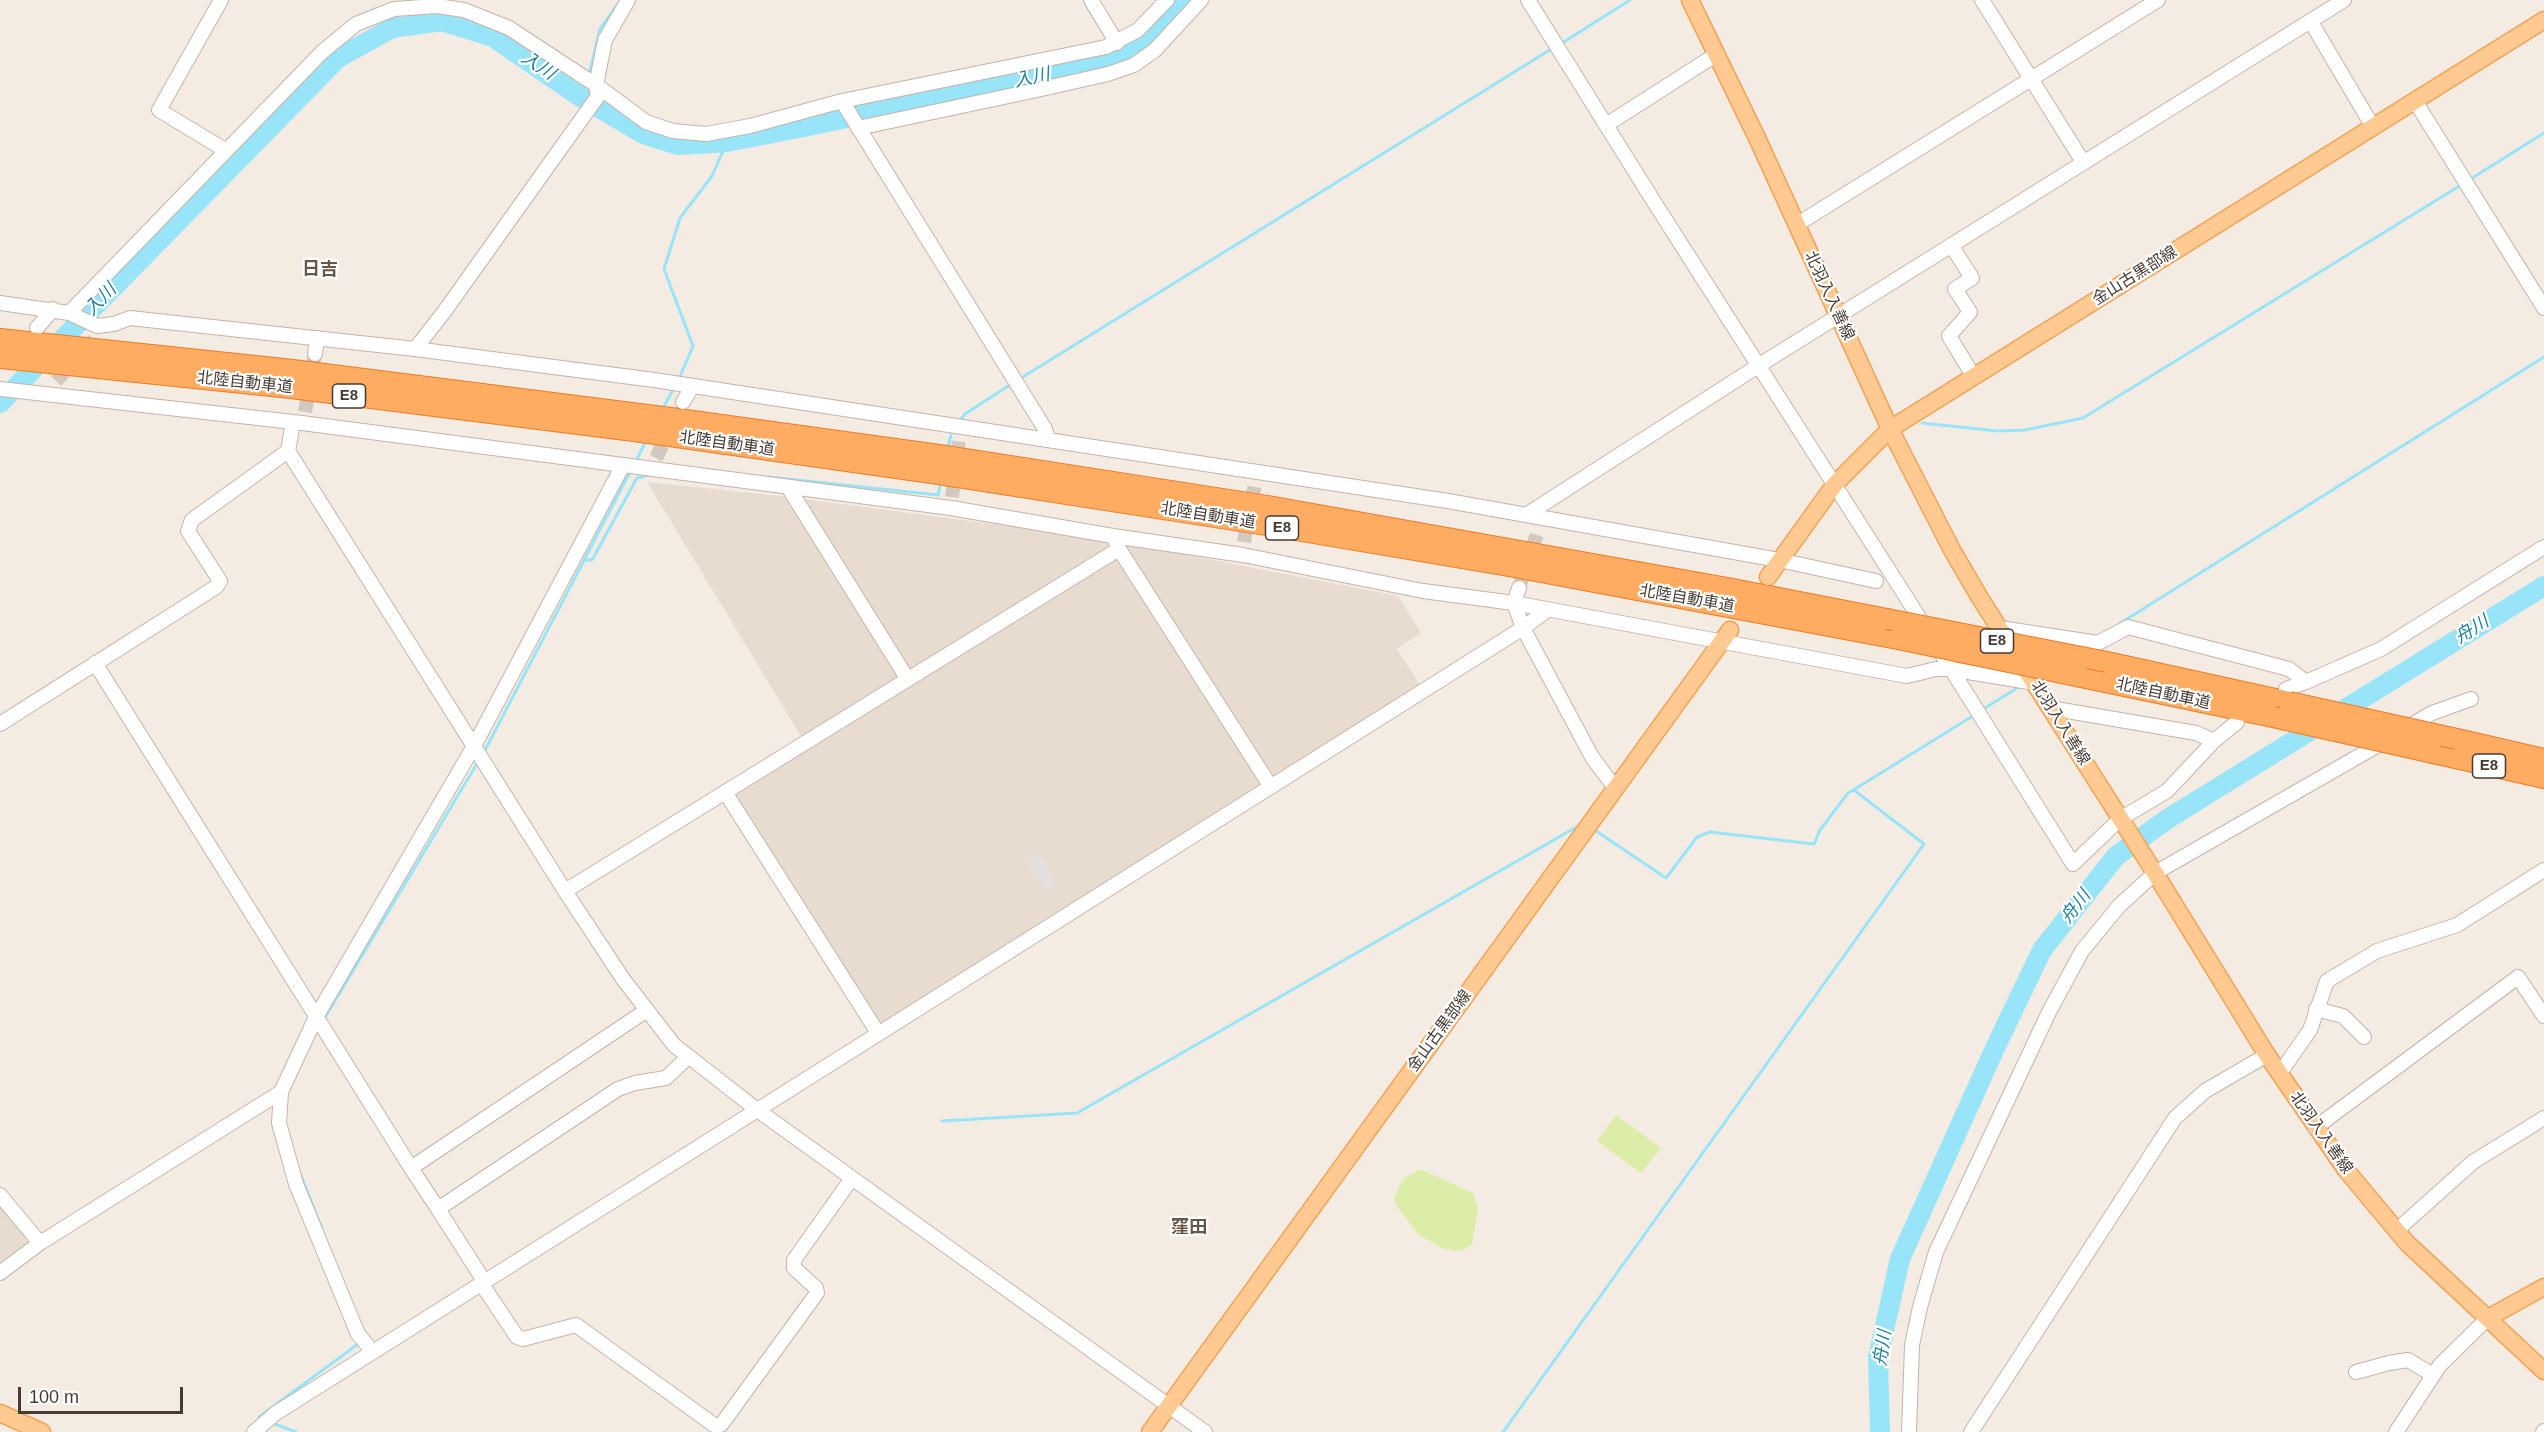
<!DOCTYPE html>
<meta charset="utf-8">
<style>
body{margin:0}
#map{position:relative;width:2544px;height:1432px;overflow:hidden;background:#f4ece3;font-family:Helvetica,sans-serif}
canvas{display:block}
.scale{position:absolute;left:18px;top:1387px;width:165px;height:27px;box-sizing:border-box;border:3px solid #463b33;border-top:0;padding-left:8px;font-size:18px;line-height:21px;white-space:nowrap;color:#463b33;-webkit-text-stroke:4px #fff;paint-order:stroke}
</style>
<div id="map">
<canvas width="2544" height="1432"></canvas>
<div class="scale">100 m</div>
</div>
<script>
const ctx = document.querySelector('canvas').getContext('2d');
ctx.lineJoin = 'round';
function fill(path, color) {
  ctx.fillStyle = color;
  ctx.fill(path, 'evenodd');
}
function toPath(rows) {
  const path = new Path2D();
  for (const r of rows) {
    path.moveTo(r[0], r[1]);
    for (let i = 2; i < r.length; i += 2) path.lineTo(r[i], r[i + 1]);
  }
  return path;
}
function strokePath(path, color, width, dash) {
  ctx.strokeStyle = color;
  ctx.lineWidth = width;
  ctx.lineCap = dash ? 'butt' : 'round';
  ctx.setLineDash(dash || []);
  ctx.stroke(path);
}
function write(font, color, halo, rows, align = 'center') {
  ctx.font = font + ' Helvetica,"Noto Sans JP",sans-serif';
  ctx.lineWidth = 4.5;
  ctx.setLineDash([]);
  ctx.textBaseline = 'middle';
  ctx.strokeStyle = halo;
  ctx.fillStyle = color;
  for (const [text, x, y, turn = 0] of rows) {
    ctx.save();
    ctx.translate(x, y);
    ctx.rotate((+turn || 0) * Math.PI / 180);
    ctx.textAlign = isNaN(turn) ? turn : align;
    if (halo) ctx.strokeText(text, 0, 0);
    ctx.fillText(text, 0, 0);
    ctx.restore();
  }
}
fill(toPath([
 [647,482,789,497,1106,539,1398,596,1421,633,1397,649,1421,686,879,1029,730,794,807,746],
 [0,1201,28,1233,28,1245,0,1265]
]), '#e8dcd1');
fill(toPath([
 [1616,1115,1661,1148,1641,1173,1597,1141],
 [1420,1169,1473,1193,1478,1208,1472,1245,1460,1251,1444,1249,1418,1234,1397,1206,1394,1199,1400,1184,1404,1178]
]), '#dceda7');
fill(toPath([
 [1038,853,1057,883,1046,891,1026,861]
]), '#e4dfdc');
strokePath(toPath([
 [1559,45,1630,0],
 [589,75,600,29,617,5],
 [579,96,585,84],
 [2469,180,2544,133],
 [679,379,693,346,664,269,680,218,712,176,727,142],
 [1018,380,1553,48],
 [663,408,674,388],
 [958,423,965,414,1013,383],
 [1922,423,1998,431,2025,430,2083,418,2461,185],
 [947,450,952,431],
 [636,461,646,441],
 [769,477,938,495,941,480],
 [584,560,592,560,637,478,649,475],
 [2119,624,2544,357],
 [1982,710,2022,685],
 [483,754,631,470],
 [1593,829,1666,878,1697,837,1710,832,1814,844,1820,830,1847,794,1976,714],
 [324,1019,478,762],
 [942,1121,1077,1113,1580,825],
 [298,1168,322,1229],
 [263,1419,259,1417,358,1344,359,1341],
 [272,1423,296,1432],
 [1503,1432,1924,844,1854,790]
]), '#98e4f8', 3);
strokePath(toPath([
 [0,403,338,58,392,28,441,21,493,37,579,96,643,134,678,145,698,144,727,142,814,125,1105,62,1141,47,1166,26,1187,0],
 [1880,1432,1878,1357,1900,1259,1995,1048,2042,950,2116,856,2169,818,2544,586]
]), '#98e4f8', 20);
strokePath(toPath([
 [56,381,97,336],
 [305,412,315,354],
 [656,458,671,428],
 [952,497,959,439],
 [1244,542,1255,484],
 [1519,588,1538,531]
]), '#d1c9c0', 14, [14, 7]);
const minor = toPath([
 [221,0,159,110,225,150],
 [1091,0,1117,43],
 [1528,0,1656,205,1908,600,2073,864,2120,819,2167,791,2214,741,2237,722],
 [1982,0,2083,162],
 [2311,22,2373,127],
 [842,101,1045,429,1048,440],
 [2415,101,2544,308],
 [1606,125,1717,54],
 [858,128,1037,90,1108,74,1134,65,1155,50,1201,0],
 [1796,225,2158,0],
 [1951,245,1972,278,1955,289,1970,312,1949,336,1974,377],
 [0,303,69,313,322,52,356,24,394,9,437,6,464,10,509,28,596,85,646,122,673,131,706,134,750,126,842,101,1106,47,1138,30,1167,0],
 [69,313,97,326,114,324,130,318,415,349,654,380,1448,501,1779,560,1876,581],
 [37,328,53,309],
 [415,349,444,312,598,96,596,85,605,40,628,0],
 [315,354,317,338],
 [0,389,302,423,951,508,1113,536,1243,555,1423,591,1514,603,1907,676,1936,669,1950,669,2035,683],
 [683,402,692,387],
 [293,422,288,451,565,891,623,979,674,1045,756,1109,1205,1432],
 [788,487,907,678],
 [1526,515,1758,366,2344,0],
 [1119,549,1271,787],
 [1519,588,1514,603,1523,628,1592,757,1615,788],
 [2000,628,2098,643,2128,627,2289,669,2306,682,2286,689],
 [95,663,411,1168],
 [2306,682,2381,649,2544,547],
 [2050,708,2196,733,2214,741],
 [0,724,216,587,220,581,188,531,192,520,288,451],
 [2403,730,2432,713,2471,699],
 [725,792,878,1033],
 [565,891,1119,549,1113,536],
 [2316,1009,2343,1016,2364,1037],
 [2280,1073,2310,1030,2327,981,2377,951,2457,925,2544,870],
 [2315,1128,2518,977,2544,1016],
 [0,1195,40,1243,0,1273],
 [438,1209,411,1168,647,1010],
 [2396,1231,2473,1162,2544,1118],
 [40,1243,281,1092],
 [484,1281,438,1209,618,1089,635,1083,666,1078,687,1058],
 [481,1283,517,1337,523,1339,576,1325,714,1425,721,1425,817,1293,816,1288,794,1268,794,1260,852,1178],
 [373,1352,358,1334,296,1184,279,1123,281,1092,316,1017,474,746,623,465],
 [2356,1372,2389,1363,2408,1360,2433,1375],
 [254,1432,276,1413,1523,628,1546,611],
 [1909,1432,1912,1345,1920,1307,1936,1252,2049,1012,2082,951,2119,906,2155,873,2387,740],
 [1971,1432,2175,1118,2205,1091,2267,1055],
 [2396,1432,2440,1365,2488,1318],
 [2543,1432,2544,1431]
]);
const major = toPath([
 [1690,0,1758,140,1890,429,1952,550,1980,598,2155,873,2267,1055,2346,1170,2407,1243,2544,1371],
 [1768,577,1835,484,1890,429,2544,20],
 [2488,1318,2544,1287],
 [0,1413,42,1432],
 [1150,1432,1730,630]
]);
const highway = toPath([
 [0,339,293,370,671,418,939,455,1268,506,1733,589,1887,619],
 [0,358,291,388,634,431,932,473,1266,525,1509,566,1898,639],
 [2107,662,2289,702],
 [2081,677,2273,717],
 [2457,739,2544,759],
 [2433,753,2544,778]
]);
strokePath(minor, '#c3b4a8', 16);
strokePath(major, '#f1a254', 19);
strokePath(highway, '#ef7a22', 22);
strokePath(minor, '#fff', 14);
strokePath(major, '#ffca91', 16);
strokePath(highway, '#ffac63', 20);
const highwayBridge = toPath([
 [1887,619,2107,662],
 [1898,639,2081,677],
 [2289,702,2457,739],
 [2273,717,2433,753]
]);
strokePath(highwayBridge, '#ef7a22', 22, []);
strokePath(highwayBridge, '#ffac63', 20);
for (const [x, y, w] of [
 [349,396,33],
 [1282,528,33],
 [1997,641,33],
 [2489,766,33]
]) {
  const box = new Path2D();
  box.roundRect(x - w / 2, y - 12, w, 24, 4.5);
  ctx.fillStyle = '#fff';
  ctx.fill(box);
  strokePath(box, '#463b33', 1.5);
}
write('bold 15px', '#463b33', null, [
 ["E8",349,396],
 ["E8",1282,528],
 ["E8",1997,641],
 ["E8",2489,766]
]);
write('16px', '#463b33', '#fff', [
 ["金山古黒部線",2135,276,-32],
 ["北羽入入善線",1829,296,65],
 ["北陸自動車道",245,383,6],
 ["北陸自動車道",727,444,8],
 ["北陸自動車道",1208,516,9],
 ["北陸自動車道",1687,599,10],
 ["北陸自動車道",2163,694,12],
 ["北羽入入善線",2060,723,58],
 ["金山古黒部線",1440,1031,-54],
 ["北羽入入善線",2321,1133,55]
]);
write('italic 18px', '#1d7f9b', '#fff', [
 ["入川",538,66,33],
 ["入川",1032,78,-12],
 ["入川",101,300,-46],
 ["舟川",2472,630,-32],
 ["舟川",2076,907,-52],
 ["舟川",1883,1348,-82]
]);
write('bold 18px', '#6a5649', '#fff', [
 ["日吉",320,270],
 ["窪田",1189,1228]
]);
</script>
